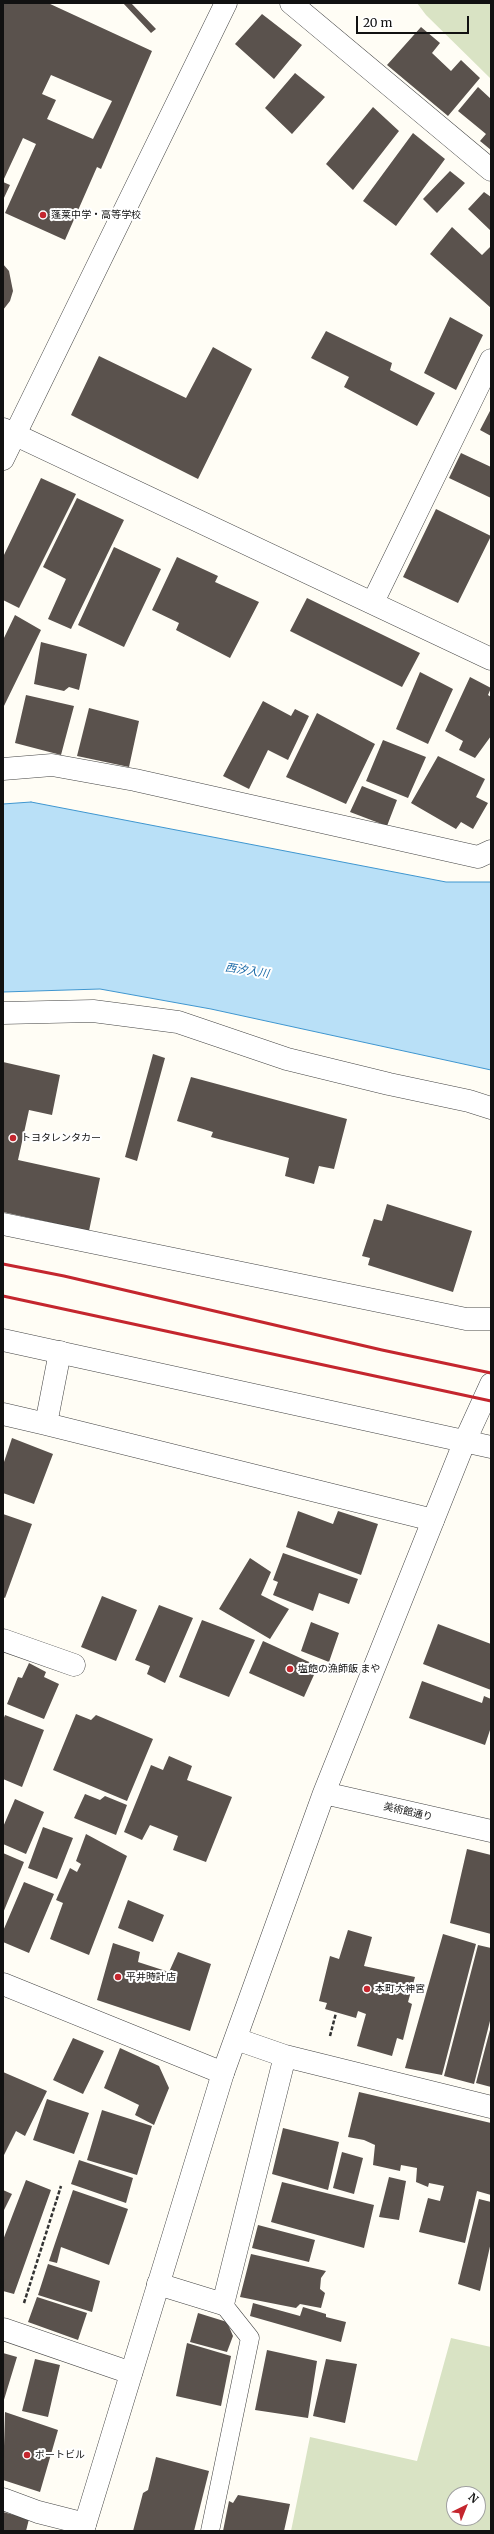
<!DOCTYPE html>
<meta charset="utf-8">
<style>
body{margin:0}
#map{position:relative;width:494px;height:2534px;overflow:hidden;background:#fffdf5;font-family:Merriweather,serif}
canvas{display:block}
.frame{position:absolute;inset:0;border:4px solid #111;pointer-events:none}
.north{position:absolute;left:446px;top:2486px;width:40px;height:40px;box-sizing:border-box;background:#fff;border:1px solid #a0a0a0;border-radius:50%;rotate:43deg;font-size:11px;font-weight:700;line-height:16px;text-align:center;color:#111}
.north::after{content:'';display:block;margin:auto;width:14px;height:18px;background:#c4262e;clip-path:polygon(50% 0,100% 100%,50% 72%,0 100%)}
.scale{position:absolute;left:356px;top:16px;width:113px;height:18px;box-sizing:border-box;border:2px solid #111;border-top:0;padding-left:5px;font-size:12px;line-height:14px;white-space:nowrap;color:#111;-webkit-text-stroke:3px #fff;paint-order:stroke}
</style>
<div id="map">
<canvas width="494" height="2534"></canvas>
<div class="frame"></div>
<div class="north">N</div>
<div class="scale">20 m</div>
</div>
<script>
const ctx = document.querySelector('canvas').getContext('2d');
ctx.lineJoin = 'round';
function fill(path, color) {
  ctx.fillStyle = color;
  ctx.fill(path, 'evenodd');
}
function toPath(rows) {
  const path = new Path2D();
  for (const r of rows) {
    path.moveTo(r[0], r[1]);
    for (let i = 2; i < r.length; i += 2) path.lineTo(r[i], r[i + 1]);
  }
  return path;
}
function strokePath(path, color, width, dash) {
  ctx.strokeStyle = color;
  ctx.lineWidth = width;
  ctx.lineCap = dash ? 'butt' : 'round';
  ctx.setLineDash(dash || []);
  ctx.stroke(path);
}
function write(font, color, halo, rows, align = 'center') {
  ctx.font = font + ' Merriweather,"Noto Sans JP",serif';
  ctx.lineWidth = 4;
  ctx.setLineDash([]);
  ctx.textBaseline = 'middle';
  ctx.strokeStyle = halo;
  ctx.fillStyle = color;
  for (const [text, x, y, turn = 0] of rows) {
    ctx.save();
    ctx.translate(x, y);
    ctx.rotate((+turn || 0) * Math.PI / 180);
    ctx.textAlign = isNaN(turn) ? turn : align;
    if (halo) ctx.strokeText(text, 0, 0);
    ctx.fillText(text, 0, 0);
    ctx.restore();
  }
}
fill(toPath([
 [417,3,491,3,491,79,426,15],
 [451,2338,491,2347,491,2531,291,2531,310,2437,417,2461],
 [454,2494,478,2494,478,2518,454,2518]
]), '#d9e3c4');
const water = toPath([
 [31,802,446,882,491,882,491,1070,211,1009,100,989,3,992,3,804,31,802]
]);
fill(water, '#b9e0f7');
strokePath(water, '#3f96cf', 1);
fill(toPath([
 [3,3,48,3,152,51,101,169,97,167,65,240,5,213,36,144,23,138,3,181],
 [51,75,112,101,93,139,47,119,56,100,42,94],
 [123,3,131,3,156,29,151,33],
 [262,14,302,45,274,79,235,44],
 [421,27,440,43,432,53,451,71,461,60,480,78,448,116,387,65],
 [295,73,325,97,292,134,265,108],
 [478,87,491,99,491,150,480,141,486,134,458,111],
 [373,107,399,131,353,190,326,164],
 [413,133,445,159,396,226,363,201],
 [450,171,465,183,437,213,423,199],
 [3,182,10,185,3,200],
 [484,192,491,197,491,231,468,209],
 [452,227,482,255,491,246,491,308,430,254],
 [3,264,9,271,13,291,10,301,3,310],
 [450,317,483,335,456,390,424,373],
 [326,331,392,363,390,370,435,393,417,426,344,387,349,377,311,358],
 [213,347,252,369,198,479,71,415,99,356,186,398],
 [491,409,491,436,480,430],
 [461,453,491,467,491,498,449,478],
 [41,478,76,494,19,608,3,600,3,557],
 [77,498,124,520,71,629,48,619,66,579,43,567],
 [436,509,491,536,458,603,403,577],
 [114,547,161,569,124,647,78,625],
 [177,557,218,576,215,582,259,602,230,658,176,630,179,623,152,610],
 [307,598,420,653,402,687,290,631],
 [15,615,41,630,3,708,3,640],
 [41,642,87,654,79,690,69,687,64,691,34,684],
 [420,672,453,689,428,744,396,729],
 [470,677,491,688,488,695,491,697,491,736,475,758,459,750,463,741,445,731],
 [26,695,74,706,61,755,15,743],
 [263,701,291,716,295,709,309,716,288,760,268,750,249,789,223,776],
 [89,708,139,721,129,767,77,756],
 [317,713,375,744,346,804,286,777],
 [383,740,426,757,408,798,366,781],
 [438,756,485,779,476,797,488,803,473,829,461,822,456,829,411,803],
 [362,786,397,800,387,826,350,812],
 [153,1054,165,1058,137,1161,125,1157],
 [3,1062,60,1075,52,1115,29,1110,18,1160,100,1178,89,1231,3,1212],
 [191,1077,347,1119,334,1169,319,1166,314,1184,285,1176,289,1158,211,1137,213,1132,177,1121],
 [387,1204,472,1231,453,1292,368,1265,370,1258,362,1256,374,1219,382,1221],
 [12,1438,53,1454,34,1504,3,1493,3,1465],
 [298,1511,333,1524,338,1511,378,1524,361,1575,286,1547],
 [3,1514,32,1524,5,1598,3,1597],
 [283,1553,358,1579,349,1604,319,1593,313,1611,273,1595,278,1582,273,1580],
 [250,1558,271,1572,261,1595,289,1609,270,1639,219,1609],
 [102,1596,137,1610,116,1661,81,1647],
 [159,1605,193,1618,165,1683,147,1674,150,1666,135,1660],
 [202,1620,255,1640,229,1697,179,1677],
 [311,1622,339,1633,329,1662,301,1651],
 [438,1624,491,1644,491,1690,423,1664],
 [263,1641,318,1666,304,1697,249,1673],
 [29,1663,46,1672,44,1677,59,1684,44,1719,7,1704,18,1677,22,1678],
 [422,1681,482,1703,484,1696,491,1699,491,1727,485,1745,409,1718],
 [76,1714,91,1720,96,1715,153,1739,127,1801,53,1770],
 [5,1715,44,1730,22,1787,3,1779,3,1720],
 [169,1756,192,1766,187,1780,232,1797,206,1862,173,1850,178,1836,150,1825,142,1840,124,1832,151,1765,163,1770],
 [85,1794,100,1800,105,1796,127,1805,116,1835,74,1818],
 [15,1799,44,1812,26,1854,3,1844,3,1827],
 [43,1827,73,1838,57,1879,28,1868],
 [86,1834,127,1856,89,1955,50,1939,63,1903,56,1900,70,1868,77,1872,81,1864,76,1861],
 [467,1849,491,1855,491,1934,450,1923],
 [3,1853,24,1862,3,1913],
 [24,1882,54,1894,29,1953,3,1942,3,1931],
 [128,1900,164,1915,153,1942,118,1928],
 [348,1930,372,1937,364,1966,415,1977,408,2002,412,2004,403,2040,397,2038,392,2056,357,2046,366,2014,358,2011,356,2018,325,2009,327,2003,319,2001,330,1956,339,1959],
 [443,1934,476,1944,442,2075,405,2068],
 [113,1943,140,1952,138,1962,169,1972,178,1952,211,1964,190,2031,97,2000],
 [478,1945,491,1948,491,2017,474,2084,444,2076],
 [491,2026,491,2087,476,2083],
 [73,2038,104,2051,83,2094,53,2080],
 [120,2048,159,2066,169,2088,154,2125,135,2115,139,2105,104,2088],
 [3,2072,47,2091,25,2136,16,2131,3,2157],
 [359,2092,491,2123,491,2195,477,2191,465,2243,419,2232,428,2198,440,2201,444,2186,429,2183,428,2187,416,2182,417,2168,401,2165,400,2171,373,2165,375,2145,364,2140,348,2137],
 [47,2099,89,2113,74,2154,33,2140],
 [102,2110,152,2126,137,2175,87,2160],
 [283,2128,339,2142,328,2190,272,2174],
 [342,2152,363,2158,354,2194,333,2188],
 [79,2160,133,2178,126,2203,71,2184],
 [389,2177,406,2181,399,2220,379,2217],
 [26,2180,51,2190,14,2294,3,2291,3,2240],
 [282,2182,374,2205,364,2248,271,2222],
 [3,2190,12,2194,3,2212],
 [73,2190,128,2209,109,2265,61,2247,57,2263,49,2261],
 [479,2199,491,2202,491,2242,480,2291,458,2284],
 [258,2225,315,2240,309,2262,252,2248],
 [251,2254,326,2271,321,2278,320,2289,325,2293,321,2308,300,2304,296,2308,240,2297],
 [48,2264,100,2281,92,2312,38,2295],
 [37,2297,87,2313,78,2340,28,2322],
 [253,2303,300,2316,303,2307,326,2314,326,2317,346,2322,341,2342,250,2316],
 [198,2313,227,2322,233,2336,227,2352,190,2342],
 [187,2343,231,2356,221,2406,176,2396],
 [267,2350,317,2361,308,2418,255,2410],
 [3,2353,17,2357,3,2403],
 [35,2359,60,2365,48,2417,22,2411],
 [326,2359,357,2364,345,2423,313,2416],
 [5,2412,58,2430,40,2492,3,2480],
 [156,2457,209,2471,194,2531,133,2531,143,2493,148,2490],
 [238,2495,290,2504,284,2531,223,2531,229,2501,233,2503],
 [3,2512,29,2519,26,2531,3,2531]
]), '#5a524d');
const service = toPath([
 [210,2531,250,2338,223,2304]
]);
const minor = toPath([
 [291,3,491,170],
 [3,429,491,659],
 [373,602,491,360],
 [3,769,52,765,135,780,478,857,491,851],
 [3,1013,93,1011,178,1022,287,1059,389,1084,469,1101,491,1108],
 [3,1224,466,1319,491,1319],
 [3,1414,46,1424,60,1352],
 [46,1424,433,1520],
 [3,1640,74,1665],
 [3,1984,223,2073],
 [236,2039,285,2056,491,2107],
 [158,2284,223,2304,285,2056],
 [3,2329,131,2373],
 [3,2499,38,2512,85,2524]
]);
const tertiary = toPath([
 [3,459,226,3],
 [3,1340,491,1447],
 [324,1793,491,1831],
 [83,2531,223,2073,324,1793,464,1443,491,1384]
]);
strokePath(service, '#444', 19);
strokePath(minor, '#444', 23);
strokePath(tertiary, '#444', 23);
strokePath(toPath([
 [330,2036,336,2013],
 [24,2303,61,2186]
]), '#333', 2.5, [4, 2]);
strokePath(service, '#fff', 18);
strokePath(minor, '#fff', 22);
strokePath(tertiary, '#fff', 22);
strokePath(toPath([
 [3,1264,64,1276,382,1350,491,1373],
 [3,1296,491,1401]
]), '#c4262e', 3);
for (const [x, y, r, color] of [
 [43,215,4,"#c4262e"],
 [13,1138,4,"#c4262e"],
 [290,1669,4,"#c4262e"],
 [118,1977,4,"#c4262e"],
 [367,1989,4,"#c4262e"],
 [27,2455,4,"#c4262e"]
]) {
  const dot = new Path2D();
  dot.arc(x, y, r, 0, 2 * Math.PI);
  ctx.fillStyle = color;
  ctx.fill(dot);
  strokePath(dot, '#fff', 1.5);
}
write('10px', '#111', '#fff', [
 ["蓬莱中学・高等学校",51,215],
 ["トヨタレンタカー",21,1138],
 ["塩飽の漁師飯 まや",298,1669],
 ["平井時計店",126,1977],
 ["本町大神宮",375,1989],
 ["ポートビル",35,2455]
], 'left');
write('10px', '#111', '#fff', [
 ["美術館通り",408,1812,13]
]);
write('italic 11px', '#1768a6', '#fff', [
 ["西汐入川",247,971,9]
]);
</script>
